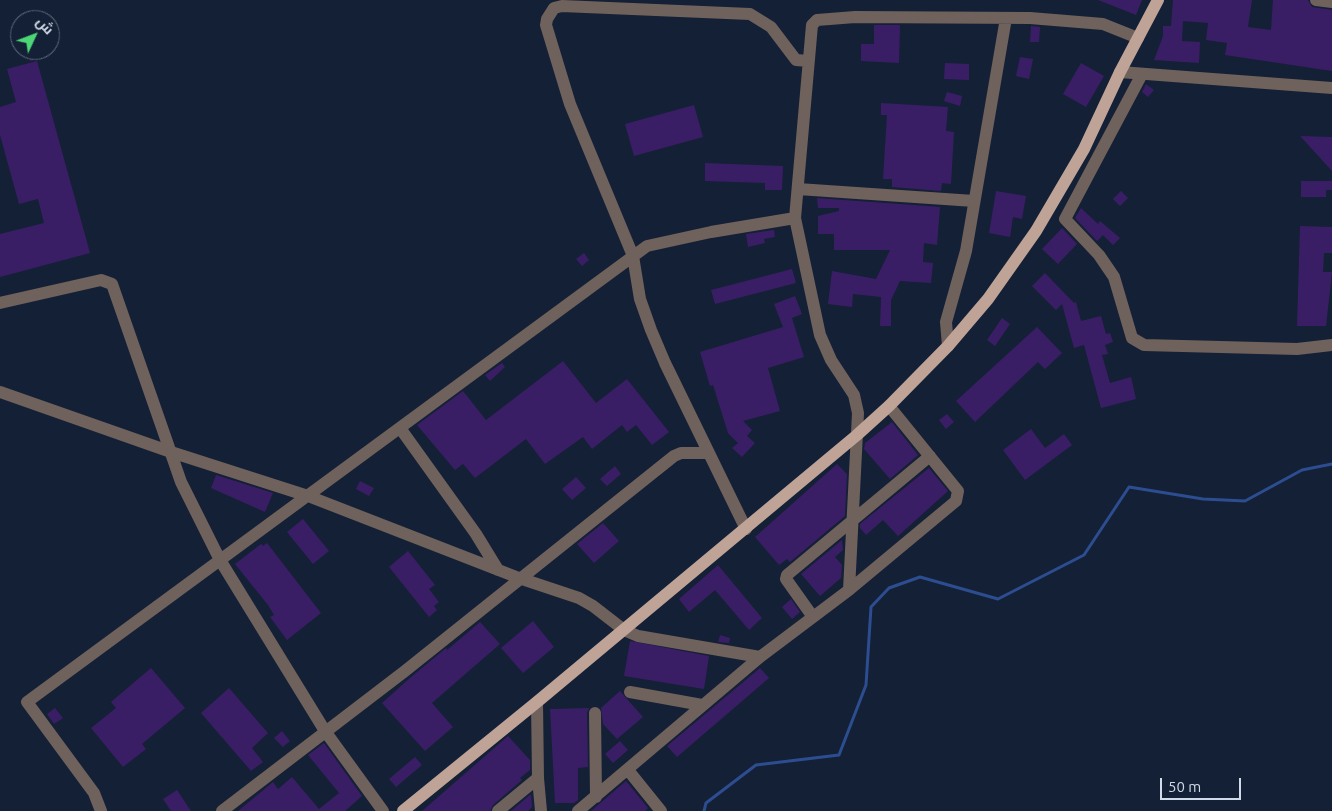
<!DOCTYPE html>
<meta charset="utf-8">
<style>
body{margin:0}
#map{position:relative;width:1332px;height:811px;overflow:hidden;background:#142035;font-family:Ubuntu,Cairo,sans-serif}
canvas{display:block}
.north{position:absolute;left:10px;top:10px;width:50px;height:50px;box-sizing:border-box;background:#142035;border:1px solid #606a7d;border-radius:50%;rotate:47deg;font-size:14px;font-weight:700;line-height:20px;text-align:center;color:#d1dae8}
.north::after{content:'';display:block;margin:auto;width:18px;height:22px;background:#4dd676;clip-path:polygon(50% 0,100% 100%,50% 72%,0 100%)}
.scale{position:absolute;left:1160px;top:778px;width:81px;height:22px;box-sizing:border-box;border:2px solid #d1dae8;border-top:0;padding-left:6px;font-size:15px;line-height:18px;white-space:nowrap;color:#d1dae8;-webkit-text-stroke:4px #142035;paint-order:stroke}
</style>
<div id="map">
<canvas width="1332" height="811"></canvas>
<div class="north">ش</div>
<div class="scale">50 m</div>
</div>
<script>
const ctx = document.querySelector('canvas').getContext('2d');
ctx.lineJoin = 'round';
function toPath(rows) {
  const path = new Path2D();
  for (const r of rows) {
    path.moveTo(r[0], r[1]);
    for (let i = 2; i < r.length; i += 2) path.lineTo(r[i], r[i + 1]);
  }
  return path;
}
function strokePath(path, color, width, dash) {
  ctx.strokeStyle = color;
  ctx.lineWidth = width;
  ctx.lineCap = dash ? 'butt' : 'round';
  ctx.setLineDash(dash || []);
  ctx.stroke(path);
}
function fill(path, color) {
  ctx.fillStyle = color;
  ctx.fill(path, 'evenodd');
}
strokePath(toPath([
 [704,811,706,803,756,765,839,755,866,685,871,607,889,588,920,577,998,599,1084,555,1129,487,1203,499,1245,501,1302,470,1332,464]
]), '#2d4d91', 3);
fill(toPath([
 [1098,0,1142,0,1136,15],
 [1173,0,1252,0,1248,27,1271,30,1273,0,1308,0,1312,7,1332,10,1332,71,1225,55,1227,43,1206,40,1208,23,1183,21,1182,41,1200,42,1199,63,1154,60,1163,36,1163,26,1171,26],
 [874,25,900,25,899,63,861,61,861,44,874,44],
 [1031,26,1040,27,1039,42,1030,42],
 [27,50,37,50,39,58,30,61],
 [1020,57,1033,59,1029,79,1016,76],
 [37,61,90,253,0,277,0,234,44,223,38,199,19,204,0,135,0,107,16,102,7,69],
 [945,63,969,64,969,80,944,79],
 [1081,63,1104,76,1086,107,1063,94],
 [1146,84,1154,90,1148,97,1142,92],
 [947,92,962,96,960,106,944,101],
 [881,103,948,107,946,131,954,132,951,184,942,183,941,191,892,187,892,179,883,179,887,115,881,115],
 [694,105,703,137,634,156,625,124],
 [1300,136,1332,137,1332,171],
 [705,163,783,166,782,190,765,190,765,183,705,181],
 [1301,181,1332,181,1332,190,1326,190,1326,197,1301,197],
 [996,191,1026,196,1022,219,1013,217,1010,237,989,233],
 [1121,191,1128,198,1120,206,1113,199],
 [817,198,940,207,937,245,924,243,923,262,933,263,931,283,900,281,891,300,891,326,880,326,881,297,853,294,852,307,828,304,832,271,876,279,890,250,834,250,834,234,818,234,818,216,839,211,839,208,818,208],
 [1081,208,1098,224,1100,221,1120,238,1113,245,1103,235,1097,241,1075,218],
 [1300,226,1332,227,1332,253,1324,253,1323,272,1332,272,1326,326,1297,326],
 [1062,228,1077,244,1058,264,1042,249],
 [774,230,775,237,764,239,765,243,748,247,746,234],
 [584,253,589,260,582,266,576,259],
 [792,269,796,283,715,304,711,290],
 [1045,273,1074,303,1076,302,1081,321,1101,316,1106,334,1110,333,1113,342,1105,345,1108,354,1102,355,1110,383,1131,377,1136,399,1101,408,1084,345,1074,348,1062,304,1056,310,1032,286],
 [795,296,802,314,792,318,804,357,768,368,780,411,743,421,752,430,747,436,755,443,742,457,732,448,738,443,728,433,713,385,710,386,700,352,783,327,774,304],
 [1002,318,1010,324,995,346,987,340],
 [1037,327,1062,353,1045,369,1038,362,975,422,956,401],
 [563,361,596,403,627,379,669,432,652,445,636,425,627,432,622,425,592,449,583,437,545,464,526,439,475,478,463,464,455,470,417,425,463,391,486,420],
 [502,363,505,367,490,381,485,375],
 [947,414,954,422,946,429,939,420],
 [892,422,918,455,890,479,864,449,865,443],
 [1031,429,1045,448,1064,434,1072,445,1025,480,1003,450],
 [837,464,847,474,845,516,790,562,787,559,779,565,755,537],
 [615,466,621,474,607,486,600,479],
 [929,468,948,491,898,536,883,520,866,535,860,528,860,524],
 [216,475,273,493,265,512,211,488],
 [576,477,586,488,572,500,562,489],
 [360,481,374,488,369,496,356,489],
 [303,519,329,551,313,564,287,532],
 [603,523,619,541,594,563,577,544],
 [842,540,843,550,835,557,842,565,841,578,820,596,801,574],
 [267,543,321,613,287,640,270,617,274,615,268,605,235,564,261,544,263,546],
 [408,551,435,585,429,589,439,602,434,606,437,610,429,617,389,567],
 [718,565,762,618,749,630,715,590,689,612,679,599],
 [791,599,800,612,792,619,782,607],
 [533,621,554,647,523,673,501,648],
 [480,622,500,644,432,703,453,727,425,751,382,703,410,678,446,648,447,650],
 [720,635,730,638,729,643,718,642],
 [630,641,709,656,704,689,624,676],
 [151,668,185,708,142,744,146,749,123,767,91,728,116,708,111,702],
 [760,668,769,678,677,757,667,746],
 [229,688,268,733,252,748,263,762,251,771,201,713],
 [620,691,643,717,617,739,603,724,601,708],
 [55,708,63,718,54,724,47,714],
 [589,708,587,713,588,767,578,768,578,800,574,803,555,803,550,709],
 [282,731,290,741,283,747,274,738],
 [508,736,530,760,530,770,520,778,522,780,493,805,490,811,422,811],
 [620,741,628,750,613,763,605,754],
 [324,743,362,796,345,811,238,811,273,782,278,789,292,777,319,809,339,793,308,755],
 [415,757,422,765,396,787,389,779],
 [626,781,648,808,645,811,591,811],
 [177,790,191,811,171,811,163,799],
 [531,794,532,807,528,811,511,811]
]), '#3a1e65');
strokePath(toPath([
 [1316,0,1332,2],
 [1120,72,1332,88],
 [1142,74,1065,219,1099,255,1114,277,1132,338,1144,345,1297,349,1332,345],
 [798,189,974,201],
 [0,303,101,280,112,284,181,482,220,560,325,731,383,811],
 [948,346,946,322,966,251,1006,18],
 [0,392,171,452,308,496,519,578,579,598,593,606,624,630,638,636,760,657],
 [400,428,476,534,498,570],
 [746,529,665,363,651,330,640,299,633,256,570,104,546,25,547,19,554,8,562,6,750,14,771,27,796,60,808,61],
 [849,590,858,413,854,395,831,360,820,335,795,218,812,25,817,20,855,17,1030,18,1103,24,1138,38],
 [813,617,786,579,787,575,930,456],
 [630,692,702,705],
 [537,702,538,778,541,811],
 [595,713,596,797],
 [628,770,661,811],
 [101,811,94,793,27,702,647,246,711,232,795,218],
 [222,811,405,671,674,456,681,453,708,453],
 [498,811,538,778],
 [578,811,760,657,849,590,956,501,958,491,889,406]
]), '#6f615b', 12);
strokePath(toPath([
 [403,811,537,702,857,435,889,406,948,346,988,299,1036,231,1084,149,1120,72,1158,0]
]), '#bea396', 12);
</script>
